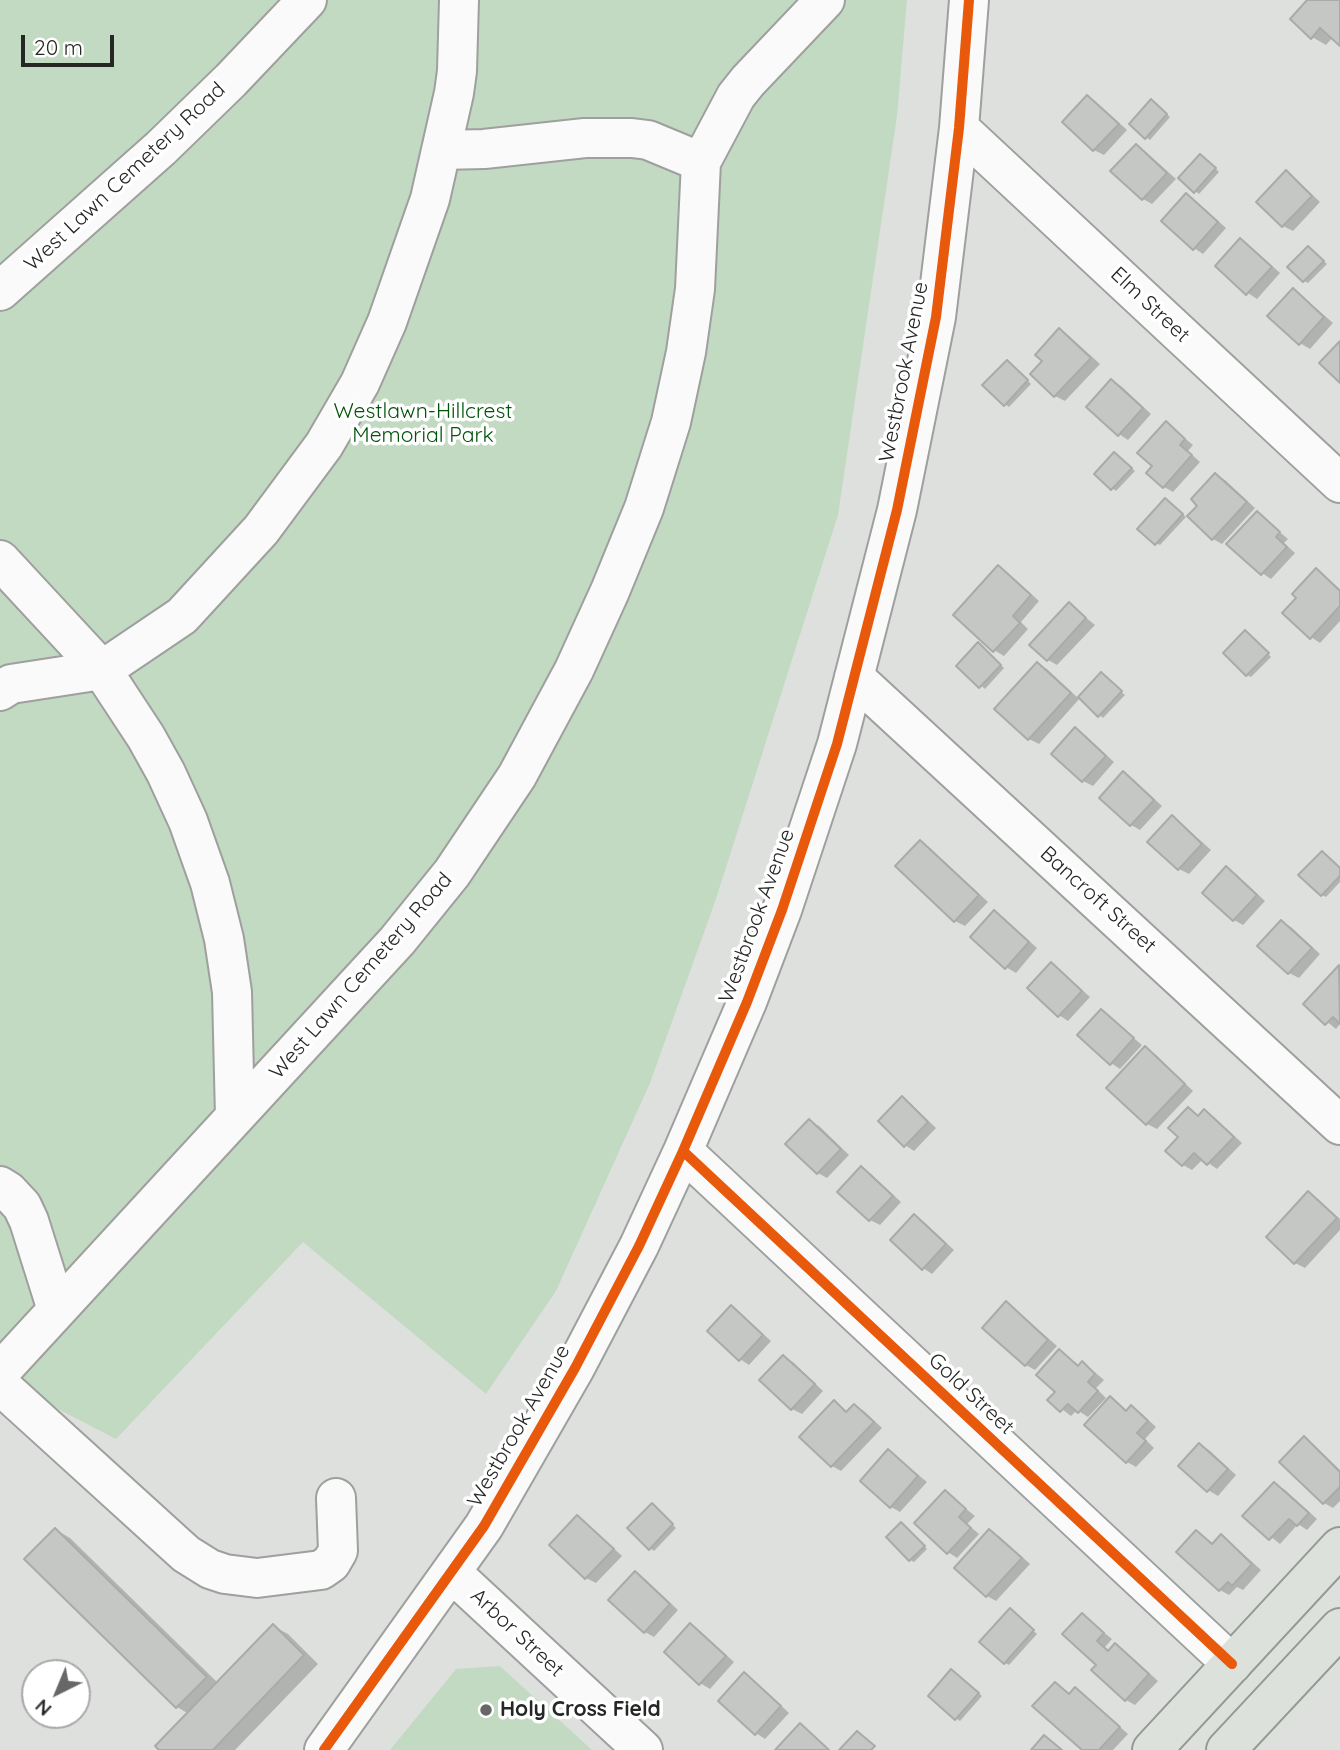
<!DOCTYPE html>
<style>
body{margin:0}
#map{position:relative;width:1340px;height:1750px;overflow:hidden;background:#dee0de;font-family:Quicksand,sans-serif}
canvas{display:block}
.north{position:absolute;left:21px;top:1659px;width:70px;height:70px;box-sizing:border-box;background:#fff;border:2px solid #a8a9a8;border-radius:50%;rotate:223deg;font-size:19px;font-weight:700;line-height:28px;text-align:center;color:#252725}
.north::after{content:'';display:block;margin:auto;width:24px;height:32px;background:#666866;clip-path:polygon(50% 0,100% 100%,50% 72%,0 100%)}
.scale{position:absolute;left:21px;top:35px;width:93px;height:32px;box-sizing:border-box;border:4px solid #252725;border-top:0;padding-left:9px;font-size:21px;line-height:24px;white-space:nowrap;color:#252725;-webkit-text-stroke:5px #fff;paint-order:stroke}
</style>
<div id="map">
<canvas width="1340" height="1750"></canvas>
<div class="north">N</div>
<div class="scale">20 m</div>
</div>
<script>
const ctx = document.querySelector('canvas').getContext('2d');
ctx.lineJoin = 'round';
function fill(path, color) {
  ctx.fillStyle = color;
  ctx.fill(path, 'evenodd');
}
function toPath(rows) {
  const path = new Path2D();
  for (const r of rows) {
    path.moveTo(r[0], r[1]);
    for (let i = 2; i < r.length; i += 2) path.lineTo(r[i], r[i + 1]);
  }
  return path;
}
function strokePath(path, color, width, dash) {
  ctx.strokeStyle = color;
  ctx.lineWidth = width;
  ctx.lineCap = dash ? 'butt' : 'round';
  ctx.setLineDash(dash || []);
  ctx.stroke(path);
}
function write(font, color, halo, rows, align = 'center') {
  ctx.font = font + ' Quicksand,sans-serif';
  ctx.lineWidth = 7;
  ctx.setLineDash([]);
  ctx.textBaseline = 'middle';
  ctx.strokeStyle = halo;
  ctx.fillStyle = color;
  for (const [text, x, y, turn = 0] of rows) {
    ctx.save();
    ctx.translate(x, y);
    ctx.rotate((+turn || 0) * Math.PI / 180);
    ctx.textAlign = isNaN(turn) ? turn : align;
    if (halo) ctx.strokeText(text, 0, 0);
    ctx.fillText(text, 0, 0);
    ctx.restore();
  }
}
fill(toPath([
 [0,0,907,0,897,116,838,515,716,899,650,1083,556,1291,486,1394,303,1242,116,1439,0,1379],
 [500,1666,592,1750,390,1750,456,1669]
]), '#c2dac1');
fill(toPath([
 [1310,0,1340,0,1340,43,1333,37,1326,45,1312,37],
 [1087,97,1096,102,1127,130,1104,155,1094,150,1064,122],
 [1155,104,1170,117,1150,140,1146,137],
 [1136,146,1145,151,1176,179,1152,204,1143,199,1113,171],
 [1205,158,1219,172,1199,194,1180,178],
 [1286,173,1295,178,1320,202,1293,231,1283,226],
 [1187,195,1196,201,1226,228,1203,254,1194,248],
 [1240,240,1250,246,1280,273,1257,299,1248,293,1217,266],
 [1312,250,1327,264,1308,283,1304,281],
 [1293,290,1302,296,1333,323,1310,349,1300,343],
 [1060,331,1069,336,1100,364,1065,401,1055,396,1032,374,1044,361],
 [1011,364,1031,384,1009,407,1005,404],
 [1112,381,1121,386,1151,414,1128,440,1119,434],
 [1166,423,1193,445,1188,451,1200,462,1173,492,1164,487,1155,466],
 [1118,456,1135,471,1116,491,1112,488],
 [1216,475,1225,480,1255,508,1222,544,1213,539,1200,506],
 [1170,503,1186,517,1160,545,1156,543],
 [1257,513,1288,539,1284,543,1295,553,1271,579,1262,573],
 [999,568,1008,573,1039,601,1021,622,1028,629,1004,656,994,650],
 [1316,570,1340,589,1340,621,1320,643,1311,637,1299,598],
 [1069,604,1095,625,1057,665,1048,660],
 [1250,635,1271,657,1251,677,1247,675],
 [982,647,1004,668,985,689,958,666],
 [1037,664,1047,669,1078,698,1101,674,1125,695,1103,718,1081,697,1039,744,1029,739],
 [1075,730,1085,735,1114,762,1093,786,1083,781,1054,753],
 [1123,774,1133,779,1162,806,1140,830,1131,825],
 [1172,818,1181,823,1211,850,1189,874,1179,869,1150,842],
 [920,842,929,847,988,902,965,926,955,921,897,866],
 [1323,853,1340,868,1340,882,1326,897,1322,895],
 [1226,868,1236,874,1265,901,1243,925,1234,920,1204,893],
 [994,913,1004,918,1037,948,1016,973,1006,967],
 [1282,922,1291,927,1320,954,1299,978,1289,973,1260,946],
 [1051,964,1060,970,1090,997,1068,1021,1059,1015],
 [1340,967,1340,1024,1336,1029,1305,1004],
 [1101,1011,1142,1045,1120,1069,1111,1063],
 [1145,1049,1155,1054,1193,1091,1157,1129,1147,1124,1108,1088],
 [902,1099,911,1104,936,1128,914,1151,905,1145],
 [1188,1110,1200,1117,1205,1112,1214,1117,1242,1143,1217,1169,1203,1159,1192,1170,1183,1165],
 [809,1121,819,1126,849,1155,827,1178,818,1173],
 [861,1168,871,1174,901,1202,880,1225,870,1220,840,1192],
 [1309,1193,1318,1199,1340,1219,1340,1230,1305,1268,1295,1263,1268,1237],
 [914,1216,924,1222,954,1250,932,1274,923,1268],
 [1006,1303,1015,1309,1057,1346,1035,1370,1026,1365],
 [731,1307,740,1313,771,1341,749,1365,740,1359],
 [1060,1351,1080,1366,1082,1363,1091,1369,1104,1380,1096,1388,1106,1398,1088,1417,1077,1410,1071,1416,1050,1400,1057,1392],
 [783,1357,793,1362,823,1391,802,1414,792,1409],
 [1111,1398,1128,1411,1131,1407,1141,1413,1156,1427,1145,1439,1154,1448,1136,1467,1127,1462],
 [834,1402,848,1412,855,1406,864,1411,882,1428,841,1471,832,1466,801,1437],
 [1304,1438,1313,1444,1340,1470,1340,1501,1333,1508,1324,1503],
 [1200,1445,1209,1450,1236,1475,1218,1496,1208,1490],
 [889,1451,927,1482,900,1512,891,1507],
 [1274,1484,1284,1489,1317,1519,1307,1530,1298,1524,1280,1544,1245,1516],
 [945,1492,975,1516,967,1524,979,1534,957,1558,948,1552],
 [656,1508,676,1528,654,1551,650,1548],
 [577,1517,586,1523,622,1556,596,1583,586,1578,551,1545],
 [905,1527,927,1549,914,1562,910,1560],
 [56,1530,70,1538,218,1683,273,1626,288,1634,318,1664,235,1750,161,1750,189,1714,177,1707,27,1559],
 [990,1531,999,1536,1030,1564,996,1601,987,1596,956,1568],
 [1197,1532,1214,1544,1221,1537,1230,1542,1261,1570,1243,1590,1237,1587,1229,1595,1220,1590],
 [635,1574,645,1579,678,1610,654,1637,645,1632],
 [1014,1613,1037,1634,1009,1665,1005,1663],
 [1082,1615,1112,1639,1105,1647,1110,1651,1115,1645,1125,1651,1158,1681,1135,1705,1126,1700,1098,1665],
 [691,1625,700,1631,734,1662,710,1689,700,1683],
 [956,1674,982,1696,960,1721,956,1718],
 [744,1675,754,1680,789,1713,765,1739,756,1733],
 [1055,1684,1070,1695,1075,1689,1084,1695,1128,1734,1113,1750,1084,1750]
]), '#0003');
const building = toPath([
 [1307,0,1340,0,1340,46,1320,28,1311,39,1290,19,1307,0],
 [1087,95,1119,124,1093,151,1062,122,1087,95],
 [1151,99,1167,114,1145,139,1129,124,1151,99],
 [1136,144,1167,173,1142,200,1110,171,1136,144],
 [1200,154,1216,168,1194,193,1178,178,1200,154],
 [1286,170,1312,196,1282,227,1256,202,1286,170],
 [1186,193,1218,222,1193,250,1161,221,1186,193],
 [1240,238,1272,267,1246,295,1215,266,1240,238],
 [1308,246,1324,261,1303,282,1287,267,1308,246],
 [1293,288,1324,317,1299,345,1267,316,1293,288],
 [1059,328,1091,358,1054,397,1030,374,1042,361,1035,355,1059,328],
 [1340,341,1340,383,1319,363,1340,341],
 [1007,360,1028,380,1004,406,982,385,1007,360],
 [1111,379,1143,408,1118,436,1086,407,1111,379],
 [1166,421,1185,439,1180,445,1192,455,1163,488,1146,473,1152,466,1137,453,1166,421],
 [1114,452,1132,468,1111,490,1094,474,1114,452],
 [1215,473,1247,502,1212,540,1187,516,1197,506,1191,499,1215,473],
 [1165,498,1183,514,1155,545,1137,529,1165,498],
 [1257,511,1280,532,1276,537,1287,547,1261,575,1226,544,1257,511],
 [998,565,1031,595,1013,616,1020,623,993,652,953,615,998,565],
 [1316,568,1340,591,1340,606,1310,639,1282,613,1296,598,1292,594,1316,568],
 [1069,602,1086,618,1047,661,1029,645,1069,602],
 [1245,630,1269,653,1246,676,1223,653,1245,630],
 [978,642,1001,665,979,688,956,666,978,642],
 [1037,662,1071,693,1028,740,994,709,1037,662],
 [1101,672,1122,691,1098,717,1078,697,1101,672],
 [1075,727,1106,756,1082,782,1051,754,1075,727],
 [1123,771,1154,800,1130,826,1099,798,1123,771],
 [1172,815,1202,844,1178,870,1147,842,1172,815],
 [920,840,979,895,954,922,895,866,920,840],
 [1322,851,1340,868,1340,876,1321,896,1298,875,1322,851],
 [1226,866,1257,895,1233,921,1202,893,1226,866],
 [994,910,1029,942,1005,969,970,937,994,910],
 [1281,920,1312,948,1288,974,1257,946,1281,920],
 [1051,962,1082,991,1058,1017,1027,988,1051,962],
 [1339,965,1340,1024,1333,1017,1325,1025,1303,1004,1339,965],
 [1101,1009,1134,1038,1110,1065,1077,1035,1101,1009],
 [1145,1046,1185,1084,1146,1125,1106,1088,1145,1046],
 [902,1096,928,1122,904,1147,878,1121,902,1096],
 [1188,1107,1198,1116,1204,1109,1234,1137,1207,1165,1194,1153,1182,1166,1165,1151,1178,1137,1168,1128,1188,1107],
 [809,1119,841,1149,817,1174,785,1144,809,1119],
 [861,1166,893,1196,869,1221,837,1192,861,1166],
 [1308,1191,1337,1218,1294,1264,1266,1237,1308,1191],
 [914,1214,946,1244,922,1270,890,1240,914,1214],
 [1006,1301,1048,1340,1025,1366,982,1328,1006,1301],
 [731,1305,763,1335,739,1361,707,1331,731,1305],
 [1059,1349,1078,1366,1082,1361,1095,1374,1088,1382,1098,1391,1078,1413,1068,1404,1060,1412,1047,1400,1055,1392,1036,1375,1059,1349],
 [783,1355,815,1384,791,1410,759,1380,783,1355],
 [1110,1396,1126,1411,1131,1405,1148,1421,1137,1433,1146,1441,1126,1463,1084,1425,1110,1396],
 [834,1400,846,1412,854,1404,874,1422,831,1467,799,1437,834,1400],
 [1304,1436,1340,1472,1340,1487,1323,1504,1279,1462,1304,1436],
 [1199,1443,1228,1469,1207,1492,1178,1466,1199,1443],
 [888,1449,918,1476,890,1508,860,1481,888,1449],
 [1274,1482,1309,1513,1297,1526,1289,1519,1269,1540,1242,1516,1274,1482],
 [945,1490,966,1509,959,1517,971,1528,947,1554,914,1523,945,1490],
 [652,1503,673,1524,649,1550,627,1528,652,1503],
 [577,1515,614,1549,585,1579,549,1545,577,1515],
 [901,1522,925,1546,909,1561,886,1537,901,1522],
 [55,1528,207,1677,176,1708,24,1559,55,1528],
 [989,1529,1022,1558,986,1597,954,1568,989,1529],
 [1196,1530,1212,1544,1221,1534,1252,1564,1232,1586,1228,1582,1219,1591,1176,1552,1196,1530],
 [635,1571,670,1604,644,1633,608,1600,635,1571],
 [1010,1608,1034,1630,1004,1664,979,1642,1010,1608],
 [1082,1613,1104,1633,1097,1641,1108,1651,1115,1643,1149,1674,1125,1701,1091,1670,1096,1665,1062,1634,1082,1613],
 [690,1623,726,1656,699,1685,664,1652,690,1623],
 [273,1624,304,1655,213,1750,159,1750,155,1746,273,1624],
 [951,1669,979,1693,955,1720,928,1696,951,1669],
 [744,1672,781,1706,755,1735,718,1701,744,1672],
 [1055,1682,1069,1694,1075,1687,1120,1727,1099,1750,1082,1750,1032,1706,1055,1682],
 [800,1723,829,1750,775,1750,800,1723],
 [857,1731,875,1746,871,1750,839,1750,857,1731],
 [1044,1735,1062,1750,1031,1750,1044,1735]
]);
fill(building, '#c5c7c5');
strokePath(building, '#a9aba9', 2);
const minor = toPath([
 [959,128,1340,483],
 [441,150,484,149,585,138,632,138,648,140,701,162],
 [0,291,161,148,231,80,307,0],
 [0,560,102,670,182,616,261,530,324,445,360,383,387,322,430,199,454,93,457,71,459,0],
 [854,677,1340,1125],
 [0,691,11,684,102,670,146,737,166,773,188,821,210,883,224,939,232,992,235,1117],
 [683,1151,1232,1664],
 [0,1186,8,1191,22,1206,29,1221,57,1310],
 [0,1372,397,941,452,873,517,776,574,670,610,591,644,508,671,422,686,352,695,289,701,162,736,96,748,81,825,0],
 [0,1385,186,1554,210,1569,225,1574,257,1578,321,1570,331,1563,338,1551,336,1498],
 [452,1573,643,1750],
 [324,1750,484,1526,575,1368,639,1246,683,1151,747,1002,782,910,837,744,897,510,936,317,959,128,969,0]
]);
const major = toPath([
 [1152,1750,1340,1547],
 [1226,1750,1340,1628]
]);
strokePath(minor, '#9e9f9e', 42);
strokePath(major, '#929b92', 42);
strokePath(minor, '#fafafa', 38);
strokePath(major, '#dce1dc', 38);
strokePath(toPath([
 [683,1151,1232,1664],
 [324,1750,484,1526,575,1368,639,1246,683,1151,747,1002,782,910,837,744,897,510,936,317,959,128,969,0]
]), '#e8590c', 10);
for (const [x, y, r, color] of [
 [486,1710,7,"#666866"]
]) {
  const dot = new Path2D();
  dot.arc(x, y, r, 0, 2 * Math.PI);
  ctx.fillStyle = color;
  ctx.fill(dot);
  strokePath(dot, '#fff', 2.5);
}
write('21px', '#252725', '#fff', [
 ["West Lawn Cemetery Road",125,177,-43],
 ["Elm Street",1150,305,43],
 ["Westbrook Avenue",904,372,-79],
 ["Bancroft Street",1098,900,42],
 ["Westbrook Avenue",757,916,-70],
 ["West Lawn Cemetery Road",361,976,-49],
 ["Gold Street",971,1394,43],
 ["Westbrook Avenue",519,1426,-60],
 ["Arbor Street",517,1633,43]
]);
write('21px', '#02530a', '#fff', [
 ["Westlawn-Hillcrest",423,412],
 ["Memorial Park",423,436]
]);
write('bold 21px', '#252725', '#fff', [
 ["Holy Cross Field",500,1710]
], 'left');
</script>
